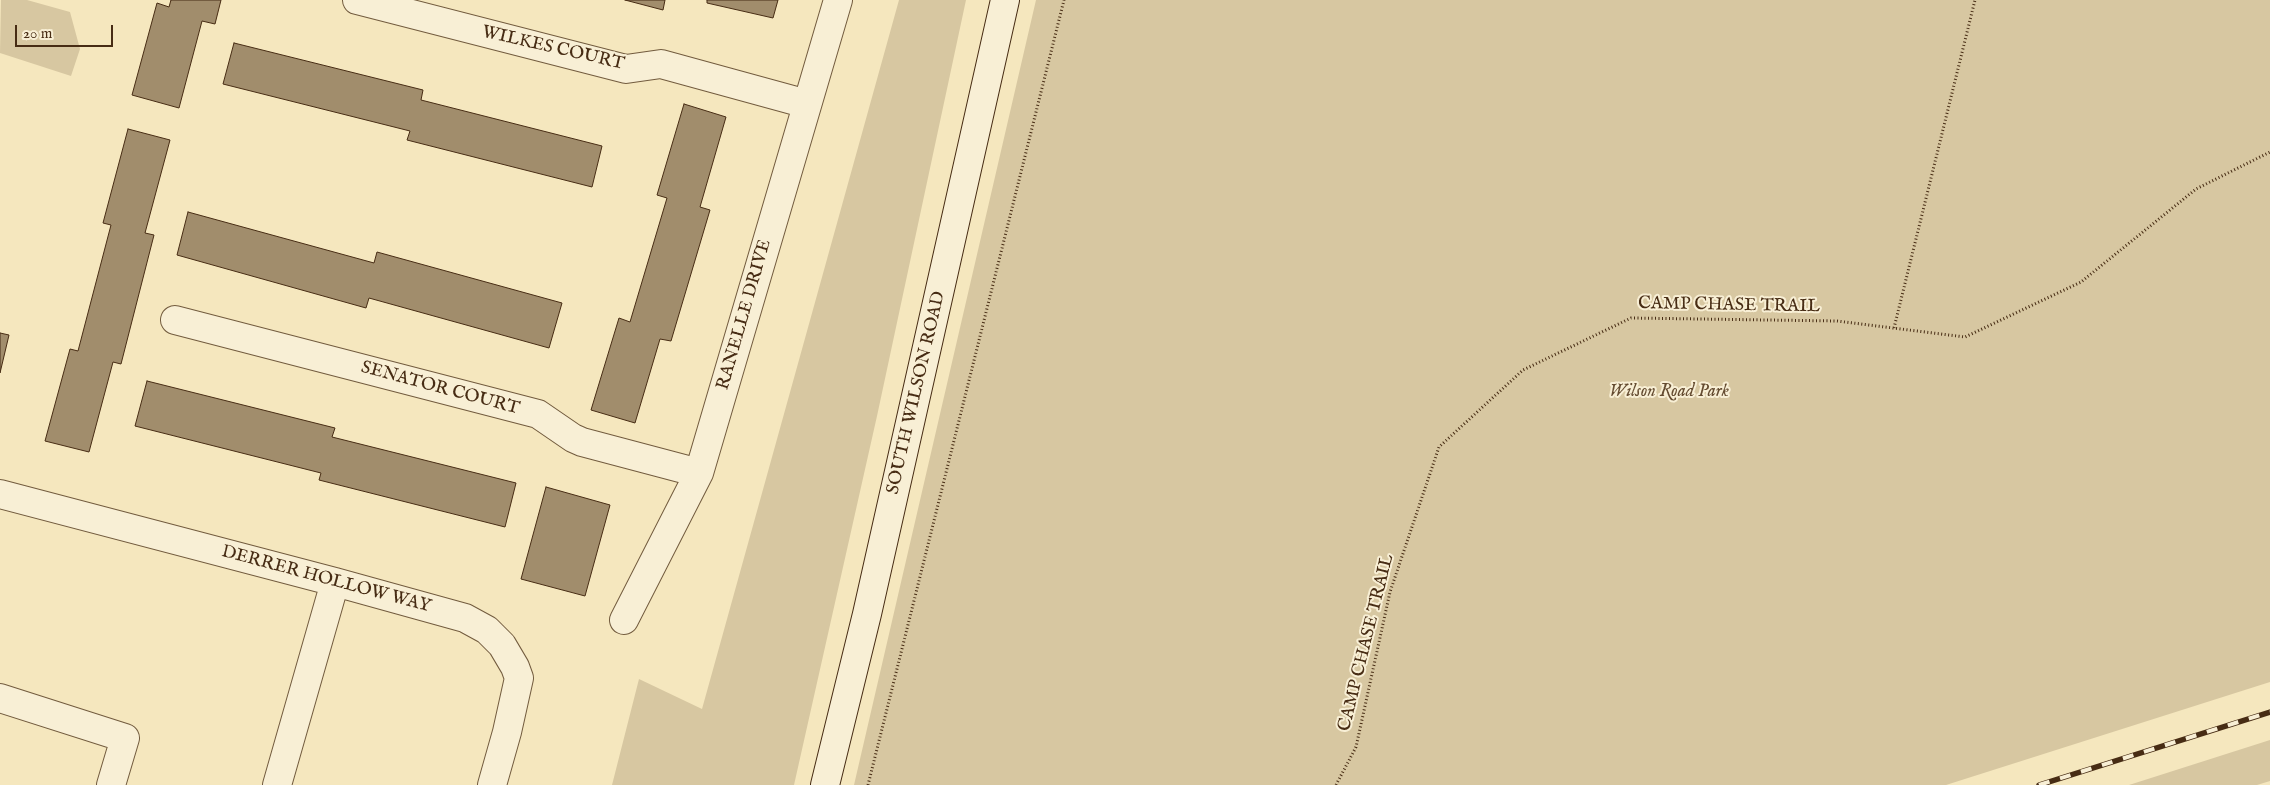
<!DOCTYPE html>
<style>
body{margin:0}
#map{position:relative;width:2270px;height:785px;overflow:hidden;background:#f5e7be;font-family:"IM FELL English",serif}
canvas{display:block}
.scale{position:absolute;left:15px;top:25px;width:98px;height:22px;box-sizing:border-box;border:2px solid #472c14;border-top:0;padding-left:6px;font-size:15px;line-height:18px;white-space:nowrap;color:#472c14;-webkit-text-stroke:4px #f8efd5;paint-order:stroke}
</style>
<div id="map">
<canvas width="2270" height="785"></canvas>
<div class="scale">20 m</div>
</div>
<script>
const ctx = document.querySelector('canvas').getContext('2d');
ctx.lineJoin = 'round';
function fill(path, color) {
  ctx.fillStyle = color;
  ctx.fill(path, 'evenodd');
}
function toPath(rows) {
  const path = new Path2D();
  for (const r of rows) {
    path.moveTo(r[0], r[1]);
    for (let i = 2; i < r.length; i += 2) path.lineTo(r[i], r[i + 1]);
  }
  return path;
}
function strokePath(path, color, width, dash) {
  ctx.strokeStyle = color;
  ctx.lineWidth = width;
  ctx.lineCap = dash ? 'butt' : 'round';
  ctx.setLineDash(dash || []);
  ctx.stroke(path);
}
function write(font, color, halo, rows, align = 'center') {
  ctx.font = font + ' "IM FELL English",serif';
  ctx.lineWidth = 4;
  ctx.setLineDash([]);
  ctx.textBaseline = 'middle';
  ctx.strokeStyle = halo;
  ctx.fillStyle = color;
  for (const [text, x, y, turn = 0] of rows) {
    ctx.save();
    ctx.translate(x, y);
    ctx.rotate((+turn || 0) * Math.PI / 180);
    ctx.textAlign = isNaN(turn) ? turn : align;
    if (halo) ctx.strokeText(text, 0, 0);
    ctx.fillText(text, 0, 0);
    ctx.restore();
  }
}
fill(toPath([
 [1,0,27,0,70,12,80,49,71,76,0,53],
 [899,0,966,0,877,416,794,785,612,785,639,679,702,709],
 [1036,0,2270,0,2270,682,1946,785,854,785],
 [2270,740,2270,781,2257,785,2129,785]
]), '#d7c7a1');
const building = toPath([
 [171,0,221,0,215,24,202,21,179,108,132,95,157,3,169,7,171,0],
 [625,0,665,0,663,10,625,0],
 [707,0,778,0,773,18,707,3,707,0],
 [234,43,423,90,421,100,602,146,592,187,407,140,410,131,223,84,234,43],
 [684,104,726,117,700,207,710,210,671,341,660,339,635,423,591,410,619,318,630,322,667,198,657,195,684,104],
 [128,129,170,140,145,233,154,235,121,364,113,362,89,452,45,441,70,349,78,351,111,225,103,223,128,129],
 [188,212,374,263,377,252,562,303,549,348,369,298,366,308,177,255,188,212],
 [0,333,9,335,0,373,0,333],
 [147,381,335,428,332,437,516,483,505,527,319,480,321,473,135,426,147,381],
 [546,487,610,505,585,596,521,579,546,487]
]);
fill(building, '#a18d6c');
strokePath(building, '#472c14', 1);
const minor = toPath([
 [357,0,626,69,661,64,807,104],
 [175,320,538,414,573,438,582,442,699,473],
 [0,494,335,582,465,618,487,630,502,645,515,667,519,678,507,732,492,785],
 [624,620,699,473,838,0],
 [0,698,125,738,111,785],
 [277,785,335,582]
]);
const secondary = toPath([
 [825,785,867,614,1005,0]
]);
strokePath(minor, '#725b3e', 30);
strokePath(secondary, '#472c14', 30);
strokePath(toPath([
 [1894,328,1975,0],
 [868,785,1064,0],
 [1336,785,1356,747,1390,592,1439,447,1523,370,1631,318,1837,321,1965,337,2081,282,2196,189,2270,152]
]), '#472c14', 3, [1, 2.5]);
strokePath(minor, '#f8efd5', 28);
strokePath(secondary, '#f8efd5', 28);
const rail = toPath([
 [2039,785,2270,712]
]);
strokePath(rail, '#472c14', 5.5);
strokePath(rail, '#f8efd5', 4, [11]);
write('18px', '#472c14', '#f8efd5', [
 ["WILKES COURT",553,49,13],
 ["CAMP CHASE TRAIL",1729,306,1],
 ["RANELLE DRIVE",745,315,-74],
 ["SENATOR COURT",440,389,15],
 ["SOUTH WILSON ROAD",917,393,-77],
 ["DERRER HOLLOW WAY",326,580,15],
 ["CAMP CHASE TRAIL",1367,643,-76]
]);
write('italic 18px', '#644b30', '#f8efd5', [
 ["Wilson Road Park",1669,392]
]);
</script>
